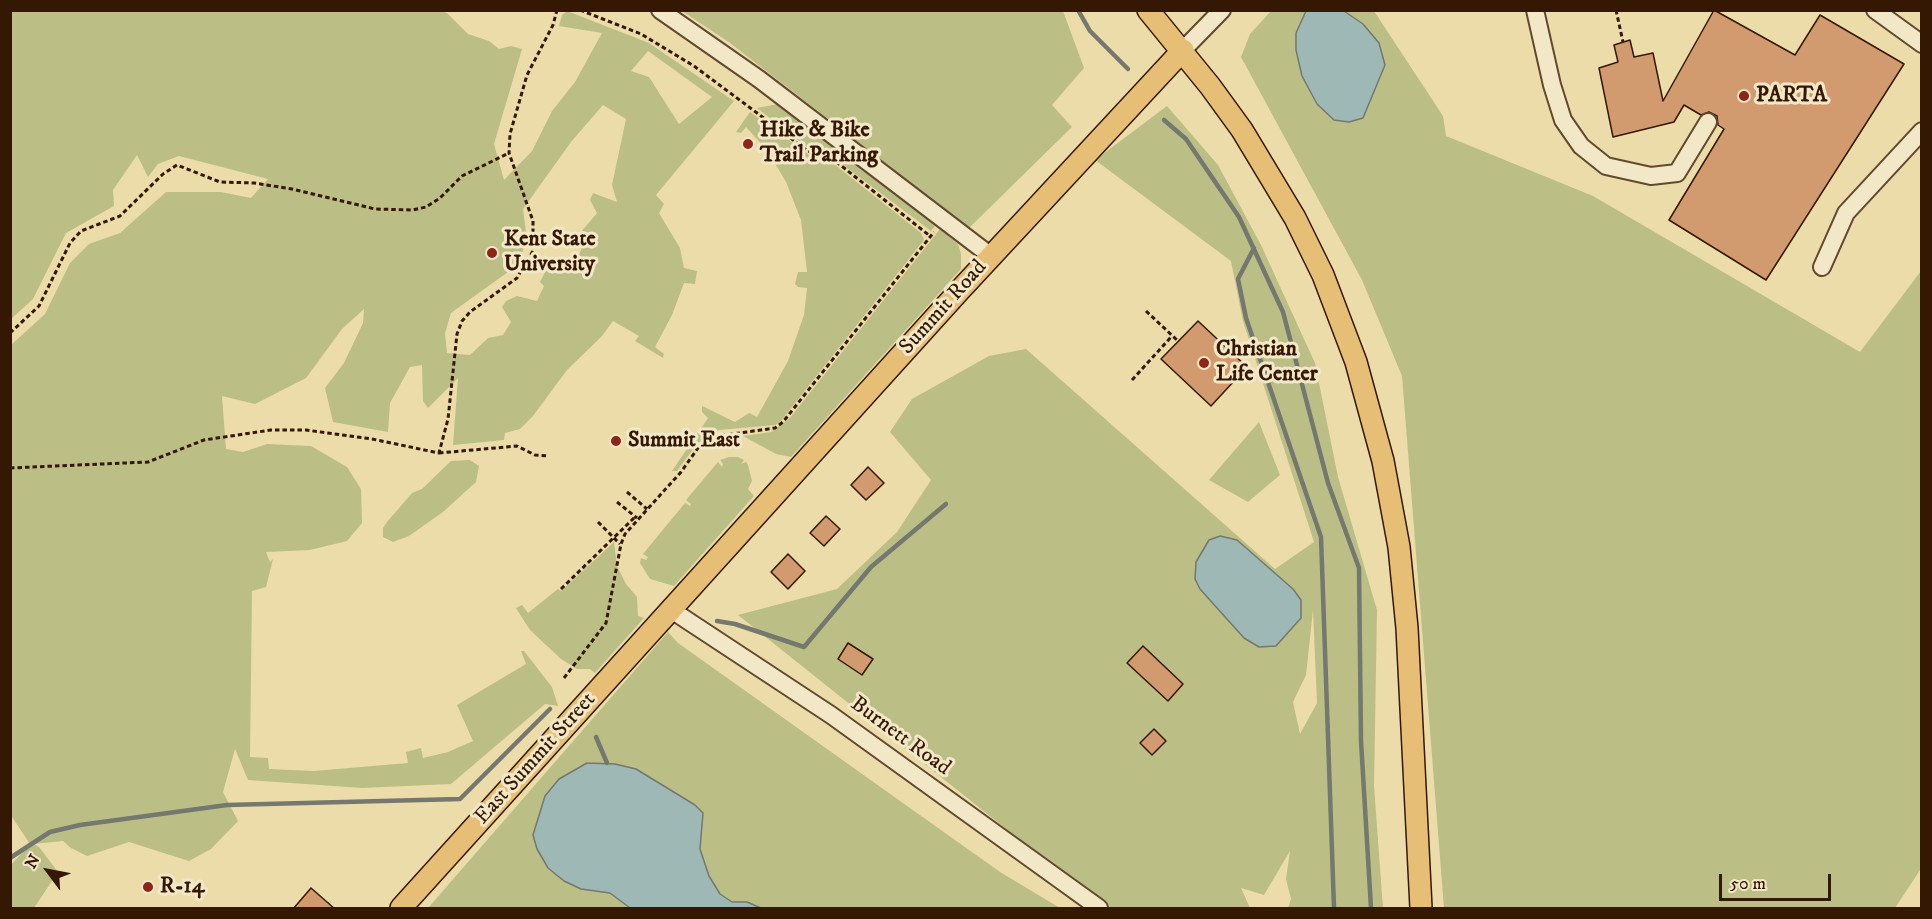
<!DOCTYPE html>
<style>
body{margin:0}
#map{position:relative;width:1932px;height:919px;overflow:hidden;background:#ebdcaa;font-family:"IM FELL DW Pica",serif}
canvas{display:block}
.frame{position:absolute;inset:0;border:12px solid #351803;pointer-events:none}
.north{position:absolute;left:18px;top:841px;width:60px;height:60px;-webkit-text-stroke:4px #f2e8c8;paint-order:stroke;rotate:302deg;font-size:16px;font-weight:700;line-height:24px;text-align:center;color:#351803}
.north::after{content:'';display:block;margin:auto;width:21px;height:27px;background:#351803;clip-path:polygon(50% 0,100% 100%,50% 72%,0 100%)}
.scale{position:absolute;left:1719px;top:874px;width:112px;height:27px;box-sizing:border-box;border:3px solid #351803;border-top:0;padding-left:8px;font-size:18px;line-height:21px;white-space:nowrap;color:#351803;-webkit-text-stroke:4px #f2e8c8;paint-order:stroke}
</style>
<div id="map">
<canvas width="1932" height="919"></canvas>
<div class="frame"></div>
<div class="north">N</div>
<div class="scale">50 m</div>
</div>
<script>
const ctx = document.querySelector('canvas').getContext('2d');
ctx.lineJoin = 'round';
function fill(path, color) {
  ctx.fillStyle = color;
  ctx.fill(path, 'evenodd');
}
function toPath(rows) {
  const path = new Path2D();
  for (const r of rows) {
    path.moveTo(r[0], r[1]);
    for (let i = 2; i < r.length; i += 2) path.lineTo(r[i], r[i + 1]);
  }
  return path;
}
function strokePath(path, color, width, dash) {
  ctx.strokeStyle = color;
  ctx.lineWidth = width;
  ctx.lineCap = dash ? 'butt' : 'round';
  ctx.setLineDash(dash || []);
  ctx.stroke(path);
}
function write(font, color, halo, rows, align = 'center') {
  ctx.font = font + ' "IM FELL DW Pica",serif';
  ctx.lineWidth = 6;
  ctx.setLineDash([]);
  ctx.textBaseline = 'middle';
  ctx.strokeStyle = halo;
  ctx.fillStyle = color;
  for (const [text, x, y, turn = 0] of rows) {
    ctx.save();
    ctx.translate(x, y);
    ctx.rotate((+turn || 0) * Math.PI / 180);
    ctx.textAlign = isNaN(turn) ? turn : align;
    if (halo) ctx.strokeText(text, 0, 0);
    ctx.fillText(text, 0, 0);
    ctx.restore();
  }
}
fill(toPath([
 [11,10,440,11,447,13,468,34,489,41,499,49,511,46,522,49,494,144,504,180,532,151,552,111,575,82,602,33,559,26,562,15,567,11,649,43,734,101,656,195,664,204,659,213,680,248,684,268,697,271,695,284,684,283,672,315,655,347,664,354,663,358,635,341,639,336,613,321,602,336,567,370,533,416,520,429,505,433,504,440,453,445,458,378,428,408,423,401,422,365,410,367,390,403,388,432,333,422,325,388,344,363,363,323,364,309,342,329,306,378,255,404,222,396,226,449,243,452,267,444,311,446,347,467,361,489,362,523,347,541,310,550,266,552,270,562,273,559,266,587,252,591,250,757,268,758,269,769,314,771,408,763,406,752,421,748,423,758,448,752,473,741,457,705,526,664,521,651,524,651,552,687,558,706,545,704,451,784,362,788,248,780,235,749,223,792,238,821,211,849,189,861,129,842,87,856,71,848,63,841,33,844,39,847,58,872,34,908,10,908,11,865,30,844,10,814,11,345,45,314,70,263,89,244,120,233,166,192,221,192,251,198,268,179,179,156,158,164,148,177,137,155,113,190,114,206,66,233,33,299,11,319],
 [648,51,712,97,679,124,649,77,631,71],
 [603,105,626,119,612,185,617,202,593,193,590,200,597,213,581,232,583,244,578,258,555,260,547,268,540,282,544,286,537,301,517,296,506,301,502,307,511,322,503,335,488,338,470,355,447,353,445,333,451,313,508,272,520,258,527,240,523,209,571,142],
 [682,11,1063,11,1084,68,1052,105,1072,127,969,228,730,43],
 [1271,11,1374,11,1443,116,1446,136,1593,196,1860,352,1921,271,1922,867,1895,908,1444,908,1402,376,1362,280,1241,57,1250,34],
 [778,104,936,225,931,231,834,158,808,148,757,108],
 [1167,106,1218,165,1261,245,1315,363,1338,477,1377,610,1374,786,1383,908,1288,908,1291,899,1286,879,1290,851,1264,895,1241,888,1250,908,1112,908,1090,896,738,615,837,589,897,532,931,480,890,432,912,399,989,356,1026,349,1275,569,1314,542,1243,321,1231,261,1095,160],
 [1313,610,1317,703,1300,734,1293,702,1306,675],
 [750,112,808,154,834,164,921,233,924,240,781,421,775,425,719,430,707,435,694,448,677,471,672,471,708,418,702,412,702,406,735,422,749,413,757,417,788,361,804,315,807,288,798,287,795,284,798,272,807,272,801,220,786,182,767,150,746,127,741,133,736,132],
 [940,229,958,244,961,254,961,269,791,457,776,454,743,436,771,432,789,419],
 [1259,422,1280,475,1248,502,1209,480],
 [729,457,738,457,744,460,741,464,746,462,748,465,752,481,748,489,754,496,674,586,650,579,640,563,641,558,646,560,648,557,643,554,685,503,690,506,691,504,686,500,718,462,722,467,723,464,720,460],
 [470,460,479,466,476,482,443,512,409,536,393,542,383,537,383,528,387,522,412,493,422,489,451,461],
 [614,542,617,566,626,584,637,597,638,616,644,618,595,673,590,669,577,669,561,659,530,630,516,608,522,605,528,613,558,589,561,591],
 [668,632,678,643,1000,872,1060,908,761,908,747,902,732,902,720,894,709,876,700,849,703,813,696,805,636,769,615,764,588,763,559,779,564,881,581,889,610,893,630,908,428,908]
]), '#bbbf86');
const water = toPath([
 [1306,11,1344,11,1363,24,1379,43,1385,65,1363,118,1349,122,1334,120,1317,104,1302,76,1296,50,1296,33,1306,11],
 [1220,536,1237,540,1293,589,1301,600,1301,618,1276,646,1259,647,1244,638,1200,589,1195,579,1196,562,1209,540,1220,536],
 [587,763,615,764,636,769,695,805,703,813,700,849,709,876,720,894,732,902,747,902,761,908,630,908,610,893,581,889,564,881,548,868,537,849,533,835,545,796,559,779,587,763]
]);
fill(water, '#9eb8b5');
strokePath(water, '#74786e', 1.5);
strokePath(toPath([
 [1078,10,1090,31,1128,69],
 [1164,120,1186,139,1239,217,1283,312,1328,483,1359,568,1361,741,1371,908],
 [1254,248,1238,279,1246,318,1321,537,1334,908],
 [717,621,735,624,804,647,871,567,946,504],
 [596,737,607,763],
 [10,858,50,832,80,825,227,805,460,799,550,709]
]), '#74786e', 4.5);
const building = toPath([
 [1714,10,1795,55,1820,15,1904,64,1766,280,1669,220,1724,129,1718,125,1717,116,1709,112,1701,115,1684,105,1674,122,1613,137,1599,68,1618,62,1614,45,1630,40,1634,57,1653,53,1663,101,1714,10],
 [1198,321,1247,367,1211,406,1161,359,1198,321],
 [868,467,884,483,866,500,851,485,868,467],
 [826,516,840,529,824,546,810,533,826,516],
 [788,554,805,571,788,589,771,572,788,554],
 [848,643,873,659,862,675,838,659,848,643],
 [1143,646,1183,684,1168,701,1127,663,1143,646],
 [1154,729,1166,741,1152,755,1140,743,1154,729],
 [311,888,335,909,293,909,311,888]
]);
fill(building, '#d29a6f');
strokePath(building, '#351803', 1.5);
const minor = toPath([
 [660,10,759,79,991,256],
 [1535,10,1552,85,1563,120,1581,146,1606,166,1651,176,1677,173,1708,122],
 [1875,10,1922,44],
 [1183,50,1222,10],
 [1822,267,1846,213,1922,131],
 [670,609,831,715,1099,908]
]);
const major = toPath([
 [1148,10,1210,86,1242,130,1295,218,1323,275,1356,362,1383,461,1399,547,1407,628,1421,908],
 [401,908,960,290,1183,50]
]);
strokePath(minor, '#62492d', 20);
strokePath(major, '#351803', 24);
strokePath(toPath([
 [580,10,641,34,694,66,808,151,834,160,930,236],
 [1616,10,1623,42],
 [1146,311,1178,341],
 [10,333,39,306,70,243,81,231,120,216,163,174,177,165,220,182,254,183,292,189,375,209,413,210,426,207,440,198,462,176,509,153],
 [1132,380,1172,336],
 [439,453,517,446,535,455,549,456],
 [10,468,148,462,204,440,271,430,306,430,372,439,439,453,448,419,457,334,462,321,470,312,517,278,533,251,533,221,509,153,510,134,527,75,553,25,557,10],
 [627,492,647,509],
 [617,502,637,518],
 [598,522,620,544],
 [561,589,635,517],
 [564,678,606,623,621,544,625,534,681,472,698,448,711,437,775,428,783,422,934,232]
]), '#351803', 3, [4.5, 3]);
strokePath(minor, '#f2e8c8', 16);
strokePath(major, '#e6be75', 21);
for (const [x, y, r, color] of [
 [1744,96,6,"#8f2418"],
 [748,144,6,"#8f2418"],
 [492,253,6,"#8f2418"],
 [1204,363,6,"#8f2418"],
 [616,441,6,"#8f2418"],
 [148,887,6,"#8f2418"]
]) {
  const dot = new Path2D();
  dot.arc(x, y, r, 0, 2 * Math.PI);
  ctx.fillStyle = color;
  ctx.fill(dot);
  strokePath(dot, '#f2e8c8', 2);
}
write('bold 22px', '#351803', '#f2e8c8', [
 ["PARTA",1756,96],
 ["Hike & Bike",760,131],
 ["Trail Parking",760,156],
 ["Kent State",504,240],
 ["University",504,265],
 ["Christian",1216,350],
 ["Life Center",1216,375],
 ["Summit East",628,441],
 ["R-14",160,887]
], 'left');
write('22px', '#351803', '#f2e8c8', [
 ["Summit Road",944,308,-48],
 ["Burnett Road",900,737,36],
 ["East Summit Street",536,759,-48]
]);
</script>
